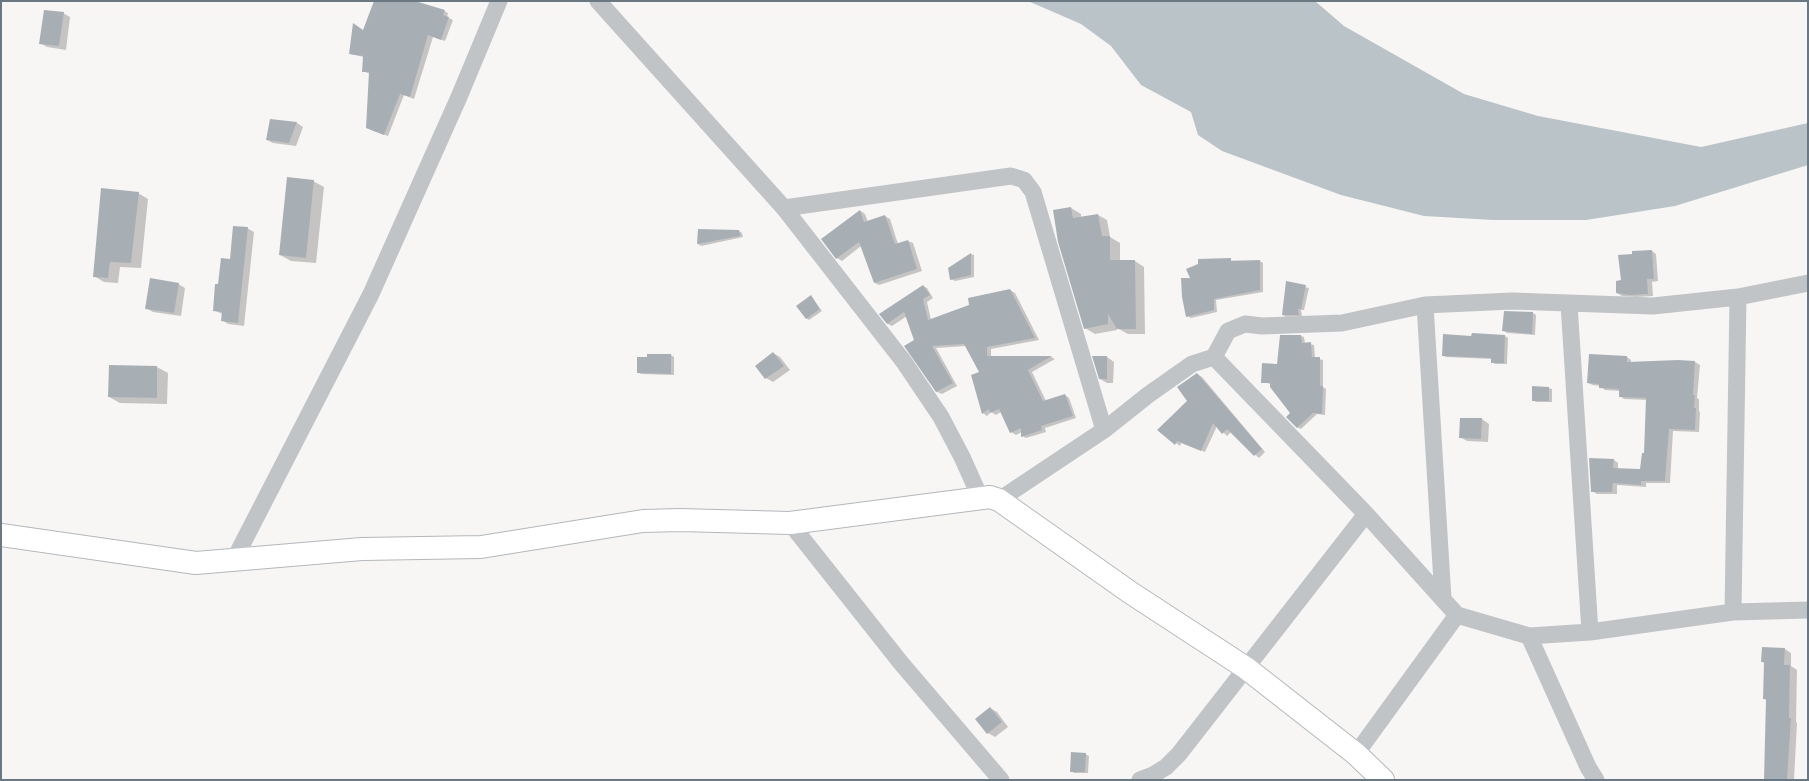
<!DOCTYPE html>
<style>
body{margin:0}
#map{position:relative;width:1809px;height:781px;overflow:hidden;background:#f7f6f4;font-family:Mulish,sans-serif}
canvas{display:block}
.frame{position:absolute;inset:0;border:2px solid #697882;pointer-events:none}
</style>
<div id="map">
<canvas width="1809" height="781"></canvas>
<div class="frame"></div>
</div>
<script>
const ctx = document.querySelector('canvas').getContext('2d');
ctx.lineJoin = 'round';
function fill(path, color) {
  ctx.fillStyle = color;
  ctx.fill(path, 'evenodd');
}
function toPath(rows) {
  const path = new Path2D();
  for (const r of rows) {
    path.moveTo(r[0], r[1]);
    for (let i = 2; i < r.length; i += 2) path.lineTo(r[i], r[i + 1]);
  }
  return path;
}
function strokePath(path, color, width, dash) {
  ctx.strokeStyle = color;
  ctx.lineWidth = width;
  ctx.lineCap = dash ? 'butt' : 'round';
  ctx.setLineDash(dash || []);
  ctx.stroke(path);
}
fill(toPath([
 [1028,1,1315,1,1344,26,1464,94,1538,116,1701,147,1808,123,1808,165,1675,206,1586,220,1493,220,1424,216,1341,195,1222,151,1198,135,1191,112,1141,85,1111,46,1081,24]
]), '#bac4c8');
fill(toPath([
 [375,1,412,1,444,11,448,13,447,17,453,20,445,41,433,37,414,99,404,95,388,136,371,130,370,74,363,71,364,57,350,54,366,34],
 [63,13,70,17,66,50,47,47,40,43],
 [270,120,297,123,303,127,296,146,273,143,267,140],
 [313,181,324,187,316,263,291,261,280,255],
 [138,193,148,199,141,268,120,267,118,283,104,282,94,276],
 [1071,208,1081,214,1081,217,1098,215,1107,220,1110,237,1120,243,1120,261,1135,261,1144,267,1145,334,1128,334,1117,328,1117,330,1095,334,1085,328],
 [861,211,865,214,868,222,885,216,890,219,898,244,908,241,913,243,922,271,879,285,875,283,861,246,842,261,837,258,822,239],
 [247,228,254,232,244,326,228,324,222,320,222,314,214,310,219,285],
 [699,230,739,231,742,233,743,237,701,246,698,244],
 [1652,251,1656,254,1658,281,1652,282,1653,296,1636,297,1622,296,1617,293,1622,281],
 [971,254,974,255,974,277,955,281,951,279,949,268],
 [1199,260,1260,261,1263,263,1263,292,1216,300,1217,312,1191,318,1187,316,1191,279,1199,265],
 [1287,283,1309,288,1304,310,1301,310,1302,316,1286,317,1283,315],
 [178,284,185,288,181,316,153,312,146,308],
 [923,286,927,288,933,298,927,302,931,320,1010,290,1015,293,1039,340,991,349,991,357,1051,357,1055,359,1032,372,1046,401,1065,395,1069,398,1076,418,1045,428,1046,432,1026,438,1022,436,1022,432,1016,435,1011,432,1001,412,996,415,991,412,987,416,983,413,972,376,981,372,966,346,936,348,957,386,942,394,937,392,906,347,915,341,907,316,892,326,888,324,881,314],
 [811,297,822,311,809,320,806,318],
 [1533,313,1536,315,1535,335,1507,333,1504,331],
 [1472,334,1505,336,1508,338,1507,364,1495,364,1492,362,1492,359,1446,357,1443,355,1472,337],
 [1281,336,1301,336,1304,337,1305,343,1314,345,1315,358,1323,360,1323,387,1326,389,1325,415,1317,414,1301,429,1297,427,1291,413,1271,384,1262,382,1278,365],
 [773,353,780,357,790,370,773,382,766,378],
 [671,355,674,357,674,375,641,374,638,372],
 [1107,357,1114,362,1113,383,1107,383,1100,379],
 [1627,357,1631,360,1631,362,1695,362,1700,365,1697,398,1699,399,1699,411,1700,412,1699,432,1673,431,1670,483,1646,483,1646,487,1617,485,1617,494,1597,494,1592,491,1614,460,1618,463,1618,469,1641,470,1645,454,1647,400,1624,399,1620,396,1620,391,1605,390,1600,386,1593,385,1588,383],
 [157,367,168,373,167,404,120,403,109,397],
 [1197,374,1202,377,1265,452,1259,458,1231,432,1227,436,1217,426,1205,452,1181,443,1180,446,1158,430,1189,401],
 [1549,388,1552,389,1552,402,1536,402,1533,400],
 [1482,419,1489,424,1488,442,1467,441,1460,437],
 [1785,649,1791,653,1791,666,1797,670,1796,722,1797,723,1794,780,1765,780,1767,700,1764,699,1765,663,1762,662],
 [990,708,997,712,1008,727,995,737,988,733,976,719],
 [1085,754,1089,756,1088,773,1074,773,1071,771]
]), '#0003');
fill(toPath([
 [374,1,415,1,445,10,443,15,449,17,441,40,428,35,410,97,400,94,384,135,366,128,369,72,362,72,363,56,349,54,353,23,363,30],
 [44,10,64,12,59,46,39,44],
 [270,119,297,122,289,143,266,140],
 [287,177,314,180,306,258,279,255],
 [101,188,139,192,131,263,110,262,108,278,93,277],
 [1071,207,1073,218,1098,214,1102,236,1110,236,1110,260,1135,260,1136,329,1117,329,1108,314,1108,324,1084,329,1058,242,1053,210],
 [860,210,864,222,885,215,895,244,908,240,917,269,874,283,859,242,836,259,821,239],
 [233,226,248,227,238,323,221,321,222,312,213,311,215,284,218,284,221,258,230,259],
 [698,229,739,230,740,236,697,244],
 [1652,250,1654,279,1647,279,1648,294,1630,295,1616,293,1616,281,1621,280,1618,255,1632,254,1632,251],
 [971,253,971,275,950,280,948,268],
 [1231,258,1231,261,1260,260,1260,290,1214,299,1214,310,1186,317,1182,297,1181,278,1190,278,1186,269,1198,264,1198,259],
 [150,278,179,283,174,313,145,309],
 [1286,281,1306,285,1301,309,1298,309,1299,315,1282,315],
 [923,285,930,295,923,299,928,320,969,305,968,298,1010,289,1035,338,987,347,987,356,1052,356,1028,370,1043,401,1065,394,1073,416,1041,426,1042,430,1021,437,1021,428,1010,433,999,409,990,413,989,409,982,414,971,375,979,372,964,344,932,346,953,383,936,392,904,346,914,340,904,312,887,324,879,314],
 [811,295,820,309,806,319,796,306],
 [1504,311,1533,312,1532,334,1502,331],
 [1472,333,1505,335,1504,363,1491,363,1491,358,1442,356,1443,334,1471,336],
 [1280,335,1301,335,1302,343,1311,342,1312,357,1320,357,1320,386,1323,386,1322,414,1313,413,1297,428,1286,417,1290,413,1270,387,1270,383,1261,383,1262,363,1277,364],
 [773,352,784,366,765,379,755,366],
 [647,354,671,354,671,374,637,373,637,357,647,357],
 [1589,354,1627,356,1627,362,1678,360,1695,361,1693,395,1695,395,1694,408,1696,408,1695,430,1669,429,1665,481,1641,481,1641,485,1613,483,1612,492,1591,492,1589,458,1614,459,1613,468,1640,469,1642,453,1644,453,1646,398,1619,397,1619,389,1599,388,1599,384,1587,383],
 [1092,356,1107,356,1107,379,1099,379],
 [109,365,157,366,157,398,108,397],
 [1197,373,1262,449,1254,456,1227,429,1222,434,1213,423,1201,451,1177,441,1175,445,1157,430,1187,401,1177,387],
 [1532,386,1549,387,1549,401,1532,401],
 [1460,418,1482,418,1481,439,1459,438],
 [1762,647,1785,648,1784,665,1790,665,1789,718,1791,718,1787,780,1764,780,1766,699,1763,699,1764,662,1761,662],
 [990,707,1002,722,987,734,975,719],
 [1071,752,1086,753,1085,772,1070,772]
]), '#a8afb4');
const secondary = toPath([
 [1,535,196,563,362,549,481,547,643,521,680,520,790,523,990,497,999,500,1131,593,1246,668,1356,754,1383,780]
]);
strokePath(secondary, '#b3b8bb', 24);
strokePath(toPath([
 [598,1,784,208,904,362,941,417,962,457,980,497],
 [784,208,1011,176,1024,180,1033,192,1104,430],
 [1569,304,1590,632],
 [1425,305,1443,599],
 [1214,357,1366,514,1457,615,1529,636,1590,632,1733,612,1808,610],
 [999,500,1104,430,1148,395,1192,364,1214,357,1228,331,1245,324,1262,326,1342,323,1425,305,1512,301,1653,306,1738,297,1808,283],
 [790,523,901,663,1001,780],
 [234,560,371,294,459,97,499,1],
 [1733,612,1738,297],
 [1529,636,1588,767,1596,780],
 [1356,754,1457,615],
 [1140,780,1153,775,1166,767,1179,754,1366,514]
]), '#c0c4c7', 17);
strokePath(secondary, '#fff', 22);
</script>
